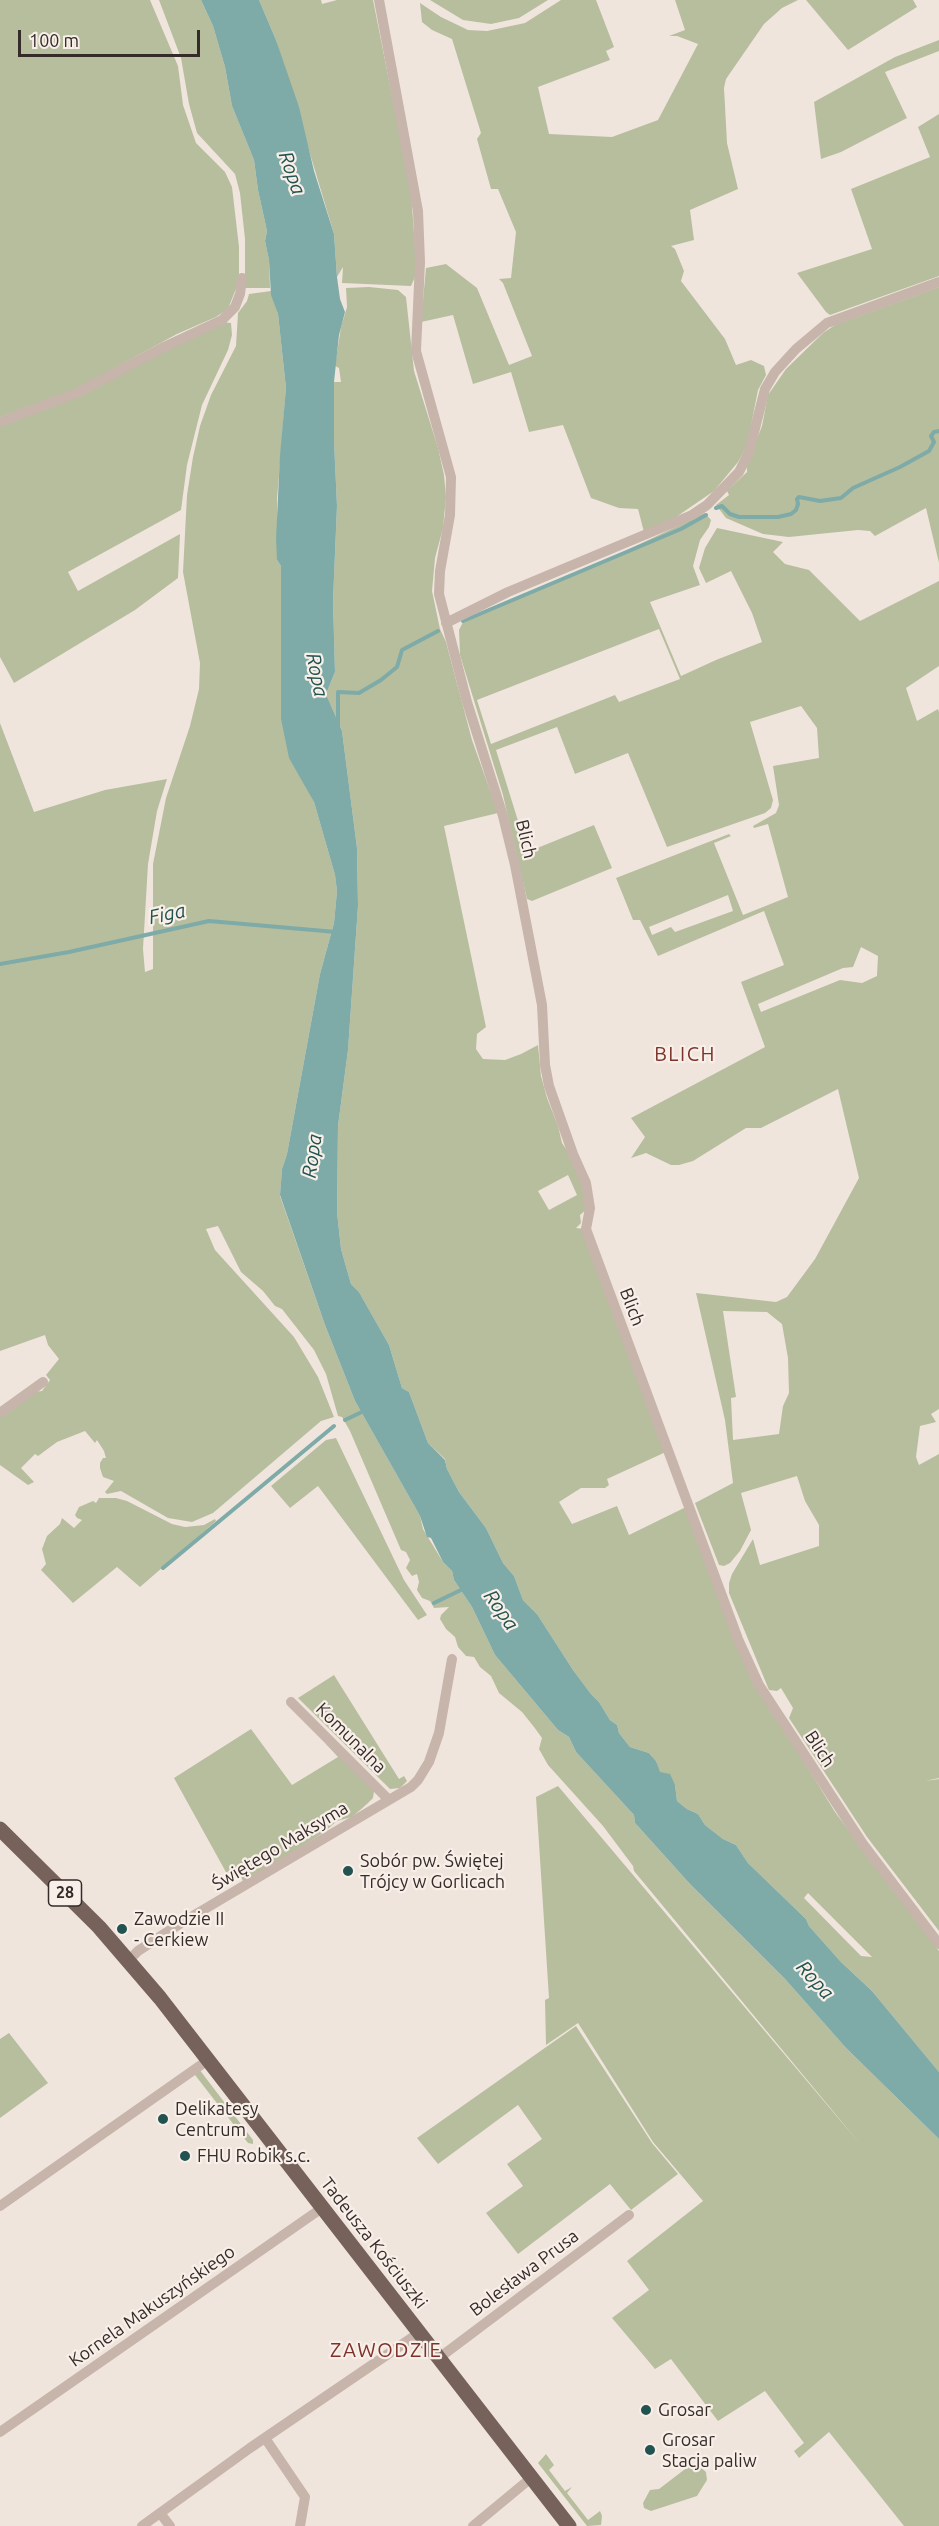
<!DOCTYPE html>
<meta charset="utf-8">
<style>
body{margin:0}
#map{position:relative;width:939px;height:2526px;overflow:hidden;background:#f0e5dd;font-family:Ubuntu,sans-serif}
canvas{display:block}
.scale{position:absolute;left:18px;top:30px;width:182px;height:27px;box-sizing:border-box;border:3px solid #352b29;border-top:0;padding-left:8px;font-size:18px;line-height:21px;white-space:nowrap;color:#352b29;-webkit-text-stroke:4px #f8efe9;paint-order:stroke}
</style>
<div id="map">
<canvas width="939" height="2526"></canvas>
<div class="scale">100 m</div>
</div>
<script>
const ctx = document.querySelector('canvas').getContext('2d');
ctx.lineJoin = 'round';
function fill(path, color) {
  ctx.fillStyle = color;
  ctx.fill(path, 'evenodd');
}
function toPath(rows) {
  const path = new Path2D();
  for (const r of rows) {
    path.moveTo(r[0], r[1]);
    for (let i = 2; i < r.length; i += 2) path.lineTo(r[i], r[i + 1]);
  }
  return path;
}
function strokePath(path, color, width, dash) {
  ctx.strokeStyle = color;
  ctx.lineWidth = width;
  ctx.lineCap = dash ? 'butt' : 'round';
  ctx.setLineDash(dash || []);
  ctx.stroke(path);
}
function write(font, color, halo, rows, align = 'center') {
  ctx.font = font + ' Ubuntu,sans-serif';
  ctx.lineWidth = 4.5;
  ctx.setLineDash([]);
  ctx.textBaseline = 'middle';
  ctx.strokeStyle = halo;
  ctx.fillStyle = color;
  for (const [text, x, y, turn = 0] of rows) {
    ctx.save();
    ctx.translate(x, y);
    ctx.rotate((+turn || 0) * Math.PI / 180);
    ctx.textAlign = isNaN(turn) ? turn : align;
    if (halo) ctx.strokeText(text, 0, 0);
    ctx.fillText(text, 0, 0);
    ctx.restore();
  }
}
fill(toPath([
 [0,0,150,0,178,66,183,105,196,143,225,172,232,187,239,247,239,281,228,309,216,317,177,334,76,389,0,417],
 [159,0,201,0,213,26,225,67,232,106,254,160,258,190,267,231,265,241,269,260,270,288,245,288,245,239,240,193,235,174,197,133,189,104,181,58],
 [259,0,321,0,322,4,337,0,373,0,411,191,415,248,415,277,411,286,342,283,343,267,337,277,334,234,276,40],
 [430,0,548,0,519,18,491,24,463,20],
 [561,0,596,0,614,47,606,51,610,60,538,87,549,134,612,137,658,120,698,44,677,36,669,36,685,30,675,0,798,0,782,8,764,24,726,79,724,88,727,143,738,189,690,210,694,240,671,246,675,249,684,271,681,281,725,339,736,365,751,360,764,366,766,375,758,390,747,446,738,462,714,491,676,517,644,532,638,509,619,508,591,498,563,425,529,432,511,372,473,384,453,315,421,322,426,268,446,264,477,288,509,365,532,356,503,283,499,279,511,278,516,232,498,189,491,189,477,139,481,133,452,39,432,30,422,22,420,3,441,17,468,30,487,31,525,23],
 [806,0,913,0,917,7,848,50],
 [939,40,939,51,885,72,907,118,841,152,821,159,814,102,895,57],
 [939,114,939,276,830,315,826,312,797,273,872,249,851,189,930,157,918,127],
 [369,287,398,290,406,297,414,371,438,448,444,475,446,497,443,528,435,558,432,591,440,629,446,642,472,740,498,813,444,826,486,1027,477,1034,476,1049,483,1059,505,1060,521,1054,538,1045,541,1076,547,1098,558,1126,562,1143,571,1156,584,1191,586,1210,580,1215,581,1223,576,1228,584,1229,668,1451,607,1479,609,1485,605,1488,581,1488,559,1502,572,1524,617,1506,629,1535,686,1507,771,1708,835,1812,939,1951,939,2072,872,1991,841,1962,809,1926,806,1919,748,1863,736,1845,723,1839,705,1825,698,1814,687,1809,677,1801,675,1785,659,1773,656,1761,649,1753,630,1747,619,1733,617,1725,610,1720,599,1702,591,1694,573,1670,537,1614,523,1600,514,1576,503,1563,486,1528,459,1492,447,1469,445,1459,428,1443,409,1392,402,1388,389,1345,359,1292,351,1284,341,1249,337,1212,338,1126,348,1050,358,906,357,848,342,731,326,694,335,672,333,601,337,506,334,441,334,382,341,382,339,368,335,366,341,327,347,307,346,288],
 [568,1175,577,1195,549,1210,538,1191],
 [808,1893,872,1957,861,1956,804,1898],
 [939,287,939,563,926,508,875,536,870,531,858,530,789,537,763,534,726,518,716,505,729,495,727,491,747,472,747,464,762,426,768,395,786,369,823,333,835,325],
 [271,291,278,314,286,388,277,499,277,560,281,566,282,634,304,782,314,802,335,875,337,891,334,923,320,974,287,1154,282,1169,280,1196,325,1325,355,1401,420,1516,423,1529,443,1562,452,1571,454,1580,472,1607,495,1655,558,1730,569,1737,576,1752,634,1815,635,1823,690,1884,785,1979,846,2048,939,2139,939,2526,904,2526,829,2432,799,2458,794,2451,804,2443,765,2391,718,2421,671,2359,655,2369,612,2318,649,2290,627,2261,703,2201,653,2142,578,2023,546,2045,545,2000,549,1998,536,1797,558,1786,861,2145,634,1871,633,1866,603,1826,548,1765,539,1749,542,1738,534,1727,522,1712,499,1693,491,1676,480,1667,474,1657,466,1656,458,1647,455,1637,446,1629,440,1619,441,1615,449,1607,434,1608,430,1601,422,1598,417,1590,419,1582,417,1574,412,1576,406,1568,410,1560,406,1552,401,1550,350,1431,342,1417,338,1416,326,1374,314,1350,282,1309,275,1306,263,1291,241,1272,218,1226,206,1229,215,1250,294,1337,318,1377,334,1417,321,1421,213,1513,192,1522,168,1518,121,1491,107,1494,105,1492,114,1481,103,1477,100,1468,100,1463,103,1458,106,1458,104,1451,97,1440,95,1443,85,1431,57,1442,38,1456,35,1454,21,1468,34,1482,28,1485,0,1465,0,1415,34,1392,42,1391,50,1380,46,1375,59,1359,48,1345,45,1335,0,1351,0,723,34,812,105,790,167,779,157,811,148,864,143,949,145,972,153,969,153,864,166,798,190,726,199,689,200,663,183,572,187,495,193,457,200,426,211,395,236,346,238,313,247,301,249,294],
 [222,322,231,323,232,335,228,350,202,405,187,465,181,510,68,572,78,591,180,534,178,578,135,610,14,683,0,657,0,424],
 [705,513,711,520,709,527,700,540,693,566,700,585,650,602,681,676,716,660,762,642,752,613,731,571,706,583,699,568,705,548,717,528,783,542,773,552,785,564,809,570,860,621,939,581,939,666,906,688,917,721,938,709,939,712,939,1409,931,1414,936,1422,920,1426,916,1457,919,1465,939,1454,939,1778,925,1781,939,1779,939,1931,867,1837,789,1718,793,1708,781,1688,777,1691,769,1690,729,1593,729,1583,732,1574,753,1539,760,1565,819,1546,819,1525,805,1501,797,1476,741,1493,751,1530,740,1551,730,1563,724,1566,719,1565,695,1503,733,1483,725,1420,696,1293,776,1302,787,1297,815,1259,859,1178,838,1089,761,1128,746,1128,693,1161,679,1165,671,1165,646,1153,631,1158,645,1137,631,1118,765,1047,741,982,784,965,764,911,658,956,640,920,633,920,616,878,729,834,731,836,714,843,743,915,788,897,768,824,754,828,753,826,776,813,779,805,773,766,819,758,817,728,801,706,750,722,773,800,771,808,765,813,667,847,628,753,575,774,557,727,496,750,519,824,525,853,594,825,612,868,532,901,527,899,503,795,460,655,459,630,463,622,476,614,573,573,581,572],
 [659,629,680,679,619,702,615,695,491,744,477,700],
 [728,895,733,911,675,932,671,927,652,935,649,927],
 [861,947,878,956,877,976,862,983,840,980,761,1012,758,1004,843,968,853,967],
 [723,1311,767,1312,782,1324,788,1358,789,1393,783,1406,779,1434,733,1440,731,1398,736,1397],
 [336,1438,404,1580,427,1615,418,1620,318,1486,290,1508,271,1486,326,1440],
 [99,1498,116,1498,127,1501,172,1524,185,1527,204,1525,215,1519,216,1521,140,1587,117,1567,73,1603,41,1570,46,1564,42,1549,47,1536,60,1524,62,1518,74,1528,82,1520,77,1518,75,1515,79,1507,93,1501,96,1503],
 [334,1675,399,1779,404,1776,407,1781,400,1788,390,1789,298,1698],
 [251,1729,292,1785,338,1757,326,1744,328,1744,374,1791,373,1798,367,1804,352,1817,337,1821,323,1833,244,1883,237,1869,227,1874,174,1778],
 [576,2026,652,2143,678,2174,631,2210,610,2184,518,2254,486,2213,523,2186,507,2164,542,2139,518,2105,438,2164,417,2138],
 [9,2033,48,2083,0,2118,0,2039],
 [199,2069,253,2140,253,2144,248,2143,195,2075],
 [546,2454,554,2465,549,2470,565,2491,572,2487,567,2493,588,2520,600,2511,602,2516,601,2525,587,2526,538,2463],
 [698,2465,706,2472,707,2480,697,2496,651,2511,644,2508,643,2503,650,2490,659,2489,689,2466]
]), '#b7be9e');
fill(toPath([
 [201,0,259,0,276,40,299,107,314,171,334,234,337,277,340,299,345,312,339,335,334,382,334,441,337,506,333,601,335,672,326,694,342,731,357,848,358,906,348,1050,338,1126,337,1212,341,1249,351,1284,359,1292,389,1345,402,1388,409,1392,428,1443,445,1460,447,1469,459,1492,486,1528,503,1563,514,1576,523,1600,537,1614,573,1670,591,1694,599,1702,610,1720,617,1725,619,1733,630,1747,649,1753,656,1761,660,1772,670,1774,675,1785,677,1801,687,1809,698,1814,705,1825,723,1839,736,1845,748,1863,806,1919,809,1926,841,1962,872,1991,939,2072,939,2139,846,2048,785,1979,690,1884,635,1823,634,1815,576,1752,569,1737,558,1730,495,1655,472,1607,454,1580,452,1571,443,1562,431,1538,427,1537,420,1516,355,1401,325,1325,280,1195,282,1169,287,1154,320,974,334,923,337,891,335,875,314,802,289,758,281,719,281,566,277,560,276,539,280,455,286,388,278,314,271,295,269,260,265,241,267,231,258,190,254,160,232,106,225,67,213,26]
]), '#7eaba7');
strokePath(toPath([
 [716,508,722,506,730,514,739,517,778,517,791,514,796,510,798,504,797,499,799,497,820,501,841,498,853,488,900,467,929,451,934,442,931,436,934,432,939,431],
 [463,621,681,529,706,515],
 [338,727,338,692,359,693,381,680,397,667,402,650,438,631],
 [0,964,69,952,209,921,336,932],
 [345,1420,366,1410],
 [163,1568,334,1426],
 [434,1603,465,1588]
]), '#7eaba7', 4);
strokePath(toPath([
 [379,0,418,211,420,262,416,351,451,477,450,515,440,571,439,594,467,702,503,816,515,865,542,1005,545,1065,549,1086,573,1154,586,1183,590,1208,586,1229,738,1639,759,1685,863,1844,939,1944],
 [0,422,79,392,164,347,222,320,235,307,240,294,242,278],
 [446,623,508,592,692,515,707,505,739,472,749,452,765,389,775,372,796,349,827,323,939,282],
 [0,1413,43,1382],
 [291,1702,388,1799],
 [129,1960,138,1951,181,1923,411,1787,418,1780,429,1762,439,1733,452,1659],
 [0,2206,208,2060],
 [439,2358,629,2215],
 [0,2432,322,2208],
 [265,2438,305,2497,300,2526],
 [160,2513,170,2526],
 [142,2526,250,2448,419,2333],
 [473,2526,531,2478]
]), '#c7b4aa', 10);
strokePath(toPath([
 [0,1829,99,1927,160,1998,569,2526]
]), '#76615b', 15);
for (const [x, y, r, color] of [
 [348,1871,6,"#225350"],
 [122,1929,6,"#225350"],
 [163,2119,6,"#225350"],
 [185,2156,6,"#225350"],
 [646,2410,6,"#225350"],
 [650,2450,6,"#225350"]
]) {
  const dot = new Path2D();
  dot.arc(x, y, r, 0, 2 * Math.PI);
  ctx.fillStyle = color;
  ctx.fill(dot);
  strokePath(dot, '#f8efe9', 2);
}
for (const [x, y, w] of [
 [65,1893,33]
]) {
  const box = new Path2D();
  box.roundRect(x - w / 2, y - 13, w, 26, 4.5);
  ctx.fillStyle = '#f8efe9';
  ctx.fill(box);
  strokePath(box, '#352b29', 1.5);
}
write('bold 16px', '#352b29', null, [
 ["28",65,1893]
]);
write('18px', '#352b29', '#f8efe9', [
 ["Blich",526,839,77],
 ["Blich",632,1307,69],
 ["Komunalna",351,1738,45],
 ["Blich",820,1749,57],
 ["Świętego Maksyma",280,1846,-31],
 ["Tadeusza Kościuszki",374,2243,52],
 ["Bolesława Prusa",524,2273,-37],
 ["Kornela Makuszyńskiego",152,2306,-35]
]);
write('18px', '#352b29', '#f8efe9', [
 ["Sobór pw. Świętej",360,1861],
 ["Trójcy w Gorlicach",360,1882],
 ["Zawodzie II",134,1919],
 ["- Cerkiew",134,1940],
 ["Delikatesy",175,2109],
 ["Centrum",175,2130],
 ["FHU Robik s.c.",197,2156],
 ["Grosar",658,2410],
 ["Grosar",662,2440],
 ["Stacja paliw",662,2461]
], 'left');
write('italic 20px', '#225350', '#f8efe9', [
 ["Ropa",292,173,71],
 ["Ropa",317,675,79],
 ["Figa",167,914,-12],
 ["Ropa",312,1156,-82],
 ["Ropa",501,1610,55],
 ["Ropa",815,1980,48]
]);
ctx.letterSpacing = '1.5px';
write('20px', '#7e3229', '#f8efe9', [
 ["BLICH",685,1054],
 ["ZAWODZIE",386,2350]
]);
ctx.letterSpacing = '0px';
</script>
